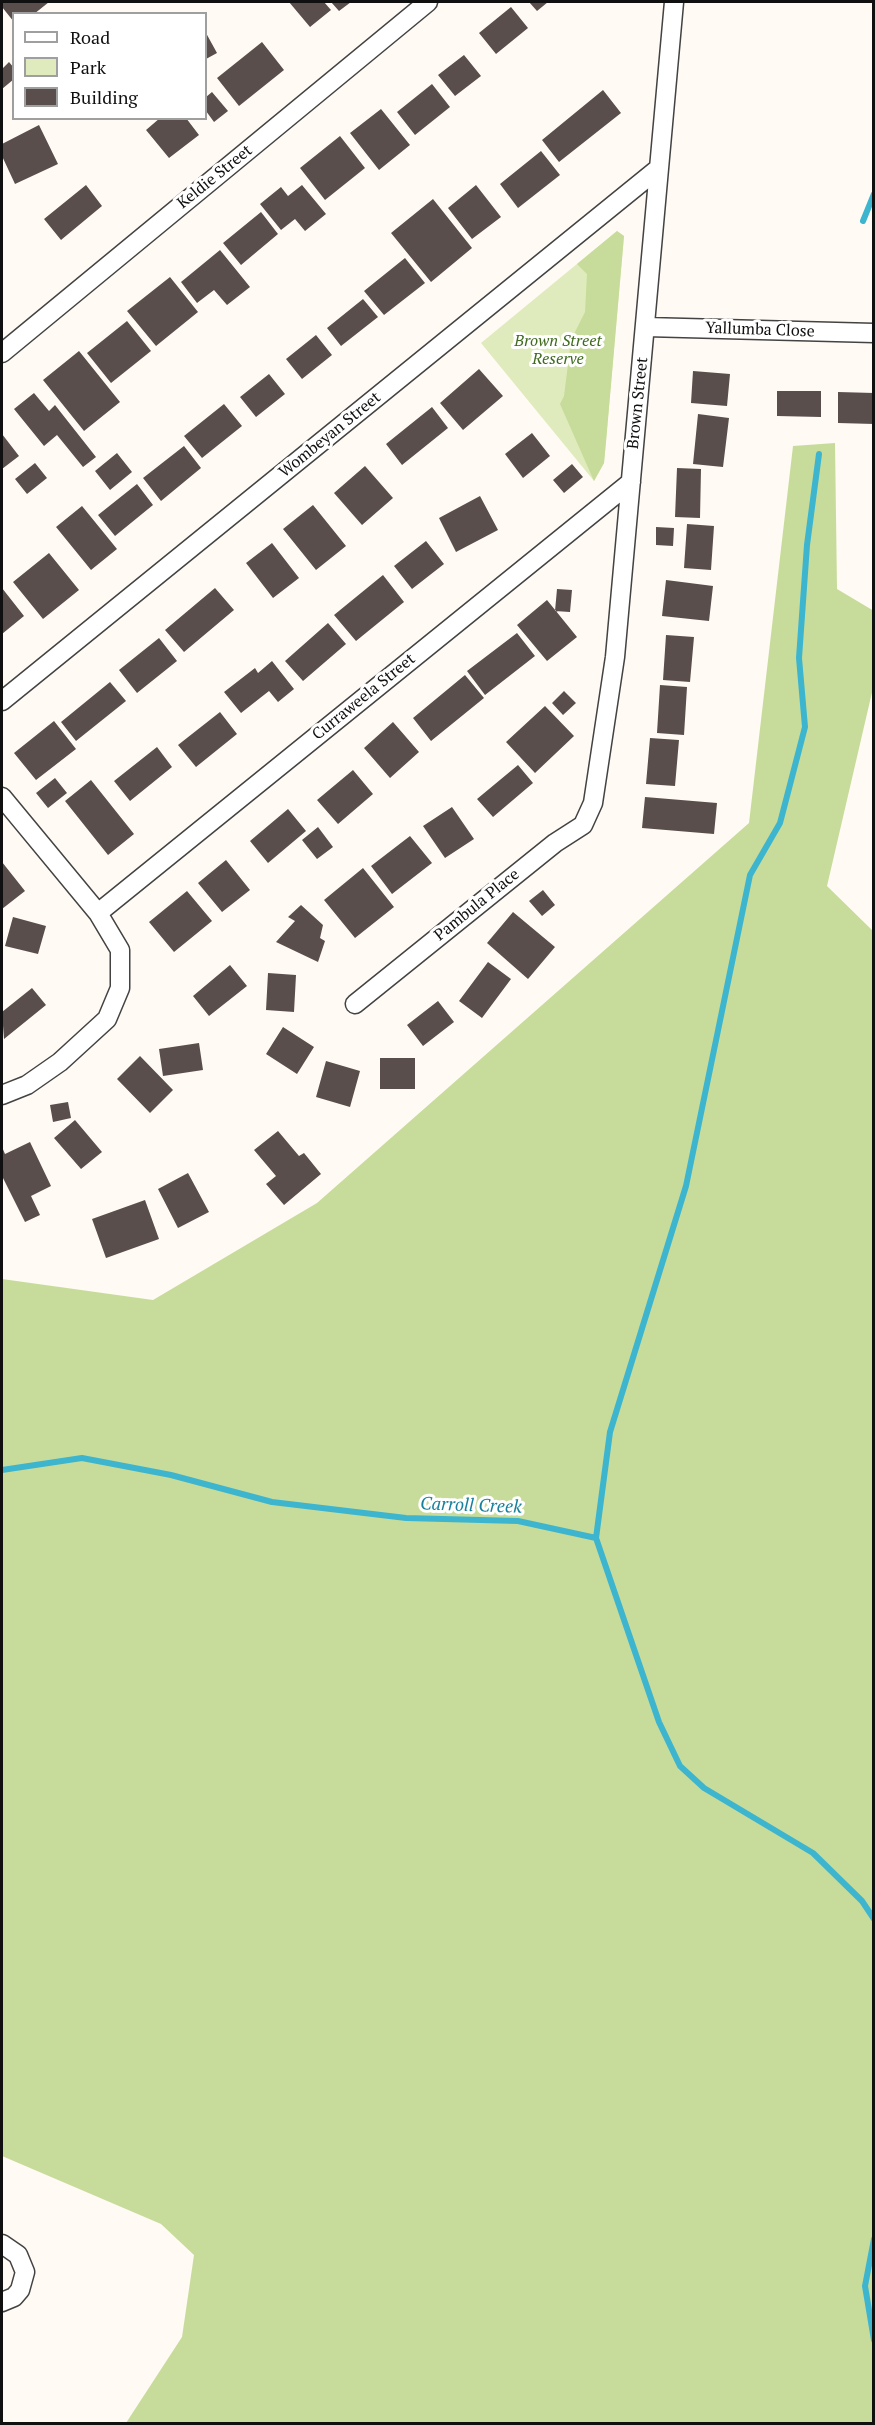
<!DOCTYPE html>
<style>
body{margin:0}
#map{position:relative;width:875px;height:2425px;overflow:hidden;background:#fffaf3;font-family:"PT Serif",serif}
canvas{display:block}
.frame{position:absolute;inset:0;border:3px solid #101010;pointer-events:none}
.legend{position:absolute;left:12px;top:12px;width:195px;height:108px;box-sizing:border-box;background:#fff;border:2px solid #9f9f9f;margin:0;padding:8px 10px;list-style:none;font-size:18px;color:#101010}
.legend li{display:flex;align-items:center;gap:12px;height:30px}
.legend b{width:30px;border:2px solid #9f9f9f}
</style>
<div id="map">
<canvas width="875" height="2425"></canvas>
<div class="frame"></div>
<ul class="legend">
<li><b style="height:8px;background:#fff"></b>Road</li>
<li><b style="height:16px;background:#dfebbc"></b>Park</li>
<li><b style="height:16px;background:#594e4c"></b>Building</li>
</ul>
</div>
<script>
const ctx = document.querySelector('canvas').getContext('2d');
ctx.lineJoin = 'round';
function fill(path, color) {
  ctx.fillStyle = color;
  ctx.fill(path, 'evenodd');
}
function toPath(rows) {
  const path = new Path2D();
  for (const r of rows) {
    path.moveTo(r[0], r[1]);
    for (let i = 2; i < r.length; i += 2) path.lineTo(r[i], r[i + 1]);
  }
  return path;
}
function strokePath(path, color, width, dash) {
  ctx.strokeStyle = color;
  ctx.lineWidth = width;
  ctx.lineCap = dash ? 'butt' : 'round';
  ctx.setLineDash(dash || []);
  ctx.stroke(path);
}
function write(font, color, halo, rows, align = 'center') {
  ctx.font = font + ' "PT Serif",serif';
  ctx.lineWidth = 6;
  ctx.setLineDash([]);
  ctx.textBaseline = 'middle';
  ctx.strokeStyle = halo;
  ctx.fillStyle = color;
  for (const [text, x, y, turn = 0] of rows) {
    ctx.save();
    ctx.translate(x, y);
    ctx.rotate((+turn || 0) * Math.PI / 180);
    ctx.textAlign = isNaN(turn) ? turn : align;
    if (halo) ctx.strokeText(text, 0, 0);
    ctx.fillText(text, 0, 0);
    ctx.restore();
  }
}
fill(toPath([
 [617,231,624,236,604,463,594,481,481,343]
]), '#dfebbc');
fill(toPath([
 [617,231,624,236,606,442,604,463,594,481,560,404,564,396,571,340,585,312,587,274,577,264],
 [835,443,837,589,874,611,873,688,827,886,874,932,873,2423,126,2423,182,2337,194,2255,161,2224,2,2156,2,1279,153,1300,317,1203,749,823,793,446]
]), '#c7dc9b');
strokePath(toPath([
 [863,221,874,194],
 [2,1470,82,1458,171,1475,272,1502,406,1518,518,1521,596,1538,659,1722,680,1766,704,1788,813,1853,862,1901,874,1919],
 [596,1538,610,1432,686,1186,750,875,780,823,805,727,799,658,807,545,819,454],
 [874,2239,865,2286,874,2340]
]), '#3eb5cf', 6);
fill(toPath([
 [2,2,49,2,34,14,14,14,14,22,2,7],
 [289,2,324,2,331,10,310,27],
 [331,2,351,2,339,11],
 [529,2,548,2,537,11],
 [511,7,528,28,496,54,479,33],
 [206,33,217,53,206,59],
 [262,42,284,70,239,106,217,78],
 [464,55,481,76,455,96,438,75],
 [9,62,14,68,14,79,2,89,2,69],
 [432,84,450,107,415,135,397,112],
 [603,90,621,113,559,162,542,140],
 [212,92,228,111,214,122,206,111,206,97],
 [381,109,410,145,379,170,350,133],
 [160,118,186,118,199,135,169,158,146,130],
 [39,125,58,164,15,184,2,156,2,144],
 [340,136,365,168,325,200,300,168],
 [541,151,560,175,518,208,500,184],
 [86,185,102,206,61,240,44,219],
 [302,185,326,214,305,231,295,219,281,230,260,204,281,187,288,196],
 [476,185,501,217,472,239,448,208],
 [433,199,472,248,431,282,391,233],
 [261,212,278,234,241,265,223,243],
 [220,250,250,287,227,305,214,290,197,303,181,282],
 [405,258,425,283,384,315,364,291],
 [170,277,198,312,156,346,127,311],
 [363,299,378,317,341,346,327,328],
 [127,321,151,351,111,383,87,353],
 [316,335,332,355,302,379,286,359],
 [79,351,120,402,84,431,43,380],
 [479,369,503,396,463,430,440,403],
 [693,371,730,374,727,406,691,403],
 [269,374,285,394,256,417,240,397],
 [777,391,821,391,821,417,777,416],
 [838,392,874,393,874,424,838,423],
 [34,393,49,411,55,405,96,457,83,467,57,435,44,446,14,409],
 [224,404,242,426,202,458,184,436],
 [432,407,448,428,402,465,386,444],
 [698,414,729,418,723,467,693,464],
 [532,433,550,456,523,478,505,454],
 [2,434,19,456,2,469],
 [184,446,201,468,161,501,143,478],
 [117,453,132,472,110,490,95,471],
 [35,463,47,478,27,494,15,479],
 [572,464,583,477,564,493,553,480],
 [365,466,393,498,362,525,334,493],
 [677,468,701,469,700,518,675,517],
 [137,484,153,505,115,536,98,515],
 [480,496,498,530,456,552,439,518],
 [313,505,346,546,316,570,283,529],
 [82,506,117,549,91,570,56,527],
 [687,524,714,526,711,570,684,568],
 [656,527,674,528,673,546,656,545],
 [426,541,444,564,412,589,394,566],
 [272,543,299,578,273,598,246,563],
 [49,553,79,590,43,619,13,582],
 [383,575,404,602,356,641,334,615],
 [666,580,713,586,709,621,662,616],
 [2,588,24,616,2,634],
 [215,588,234,610,184,652,165,630],
 [557,589,572,590,570,612,555,611],
 [547,600,577,637,547,661,517,625],
 [328,623,346,644,303,681,285,661],
 [517,633,535,656,485,695,467,671],
 [666,635,694,637,690,682,663,680],
 [159,638,177,661,137,693,119,670],
 [272,661,294,689,278,702,269,691,241,713,224,692,255,668,258,673],
 [465,675,484,698,431,741,413,718],
 [110,682,126,701,76,741,61,722],
 [660,685,687,687,684,735,657,733],
 [564,691,576,703,563,715,552,703],
 [545,706,574,736,535,773,506,742],
 [220,712,237,734,196,767,178,745],
 [54,721,76,749,36,780,14,753],
 [393,722,419,752,390,778,364,748],
 [650,738,679,740,675,786,646,784],
 [157,747,172,767,130,801,114,781],
 [518,765,533,783,493,817,477,799],
 [353,770,373,794,338,824,317,800],
 [55,778,67,793,48,808,36,793],
 [91,780,134,834,108,855,65,801],
 [645,797,717,803,714,834,642,828],
 [452,807,474,839,445,858,423,826],
 [288,809,306,831,268,863,250,841],
 [318,827,333,847,317,859,302,840],
 [410,836,432,863,392,894,371,866],
 [226,860,250,890,222,912,198,883],
 [2,862,25,891,2,909],
 [363,868,394,907,355,938,324,900],
 [543,890,555,905,542,916,529,901],
 [187,891,212,921,174,952,149,922],
 [301,905,323,925,320,938,325,941,318,962,276,942,295,921,288,917],
 [513,912,555,947,528,979,487,943],
 [13,917,46,926,38,954,5,946],
 [488,962,511,979,482,1018,459,1001],
 [230,965,247,986,209,1016,193,996],
 [268,973,296,975,294,1012,266,1010],
 [32,988,46,1005,4,1039,2,1012],
 [438,1001,454,1022,423,1046,407,1025],
 [283,1027,314,1047,297,1074,266,1054],
 [199,1043,203,1070,163,1076,159,1049],
 [140,1056,173,1090,150,1113,117,1079],
 [380,1058,415,1058,415,1089,380,1089],
 [326,1061,360,1071,350,1107,316,1097],
 [68,1102,71,1118,53,1122,50,1105],
 [75,1120,102,1152,81,1169,54,1138],
 [278,1131,299,1156,304,1153,321,1174,284,1205,266,1184,276,1176,254,1150],
 [30,1142,51,1186,31,1196,40,1215,25,1222,2,1176,2,1147,5,1154],
 [188,1173,209,1212,178,1228,158,1189],
 [145,1200,159,1239,106,1258,92,1219]
]), '#594e4c');
const street = toPath([
 [646,327,874,333],
 [2,353,428,2],
 [2,701,659,168],
 [2,797,98,913,120,950,120,988,107,1019,60,1062,27,1085,2,1095],
 [98,913,631,482],
 [355,1004,555,843,583,825,593,803,615,657,674,2],
 [2,2244,18,2255,25,2272,20,2290,14,2297,2,2302]
]);
strokePath(street, '#434343', 21);
strokePath(street, '#fff', 18);
write('16px', '#101010', '#fff', [
 ["Keldie Street",215,177,-39],
 ["Yallumba Close",760,330,2],
 ["Brown Street",638,403,-84],
 ["Wombeyan Street",330,435,-39],
 ["Curraweela Street",364,697,-39],
 ["Pambula Place",477,905,-39]
]);
write('italic 16px', '#3f6a1f', '#fff', [
 ["Brown Street",558,341],
 ["Reserve",558,359]
]);
write('italic 18px', '#17819d', '#fff', [
 ["Carroll Creek",471,1506,2]
]);
</script>
